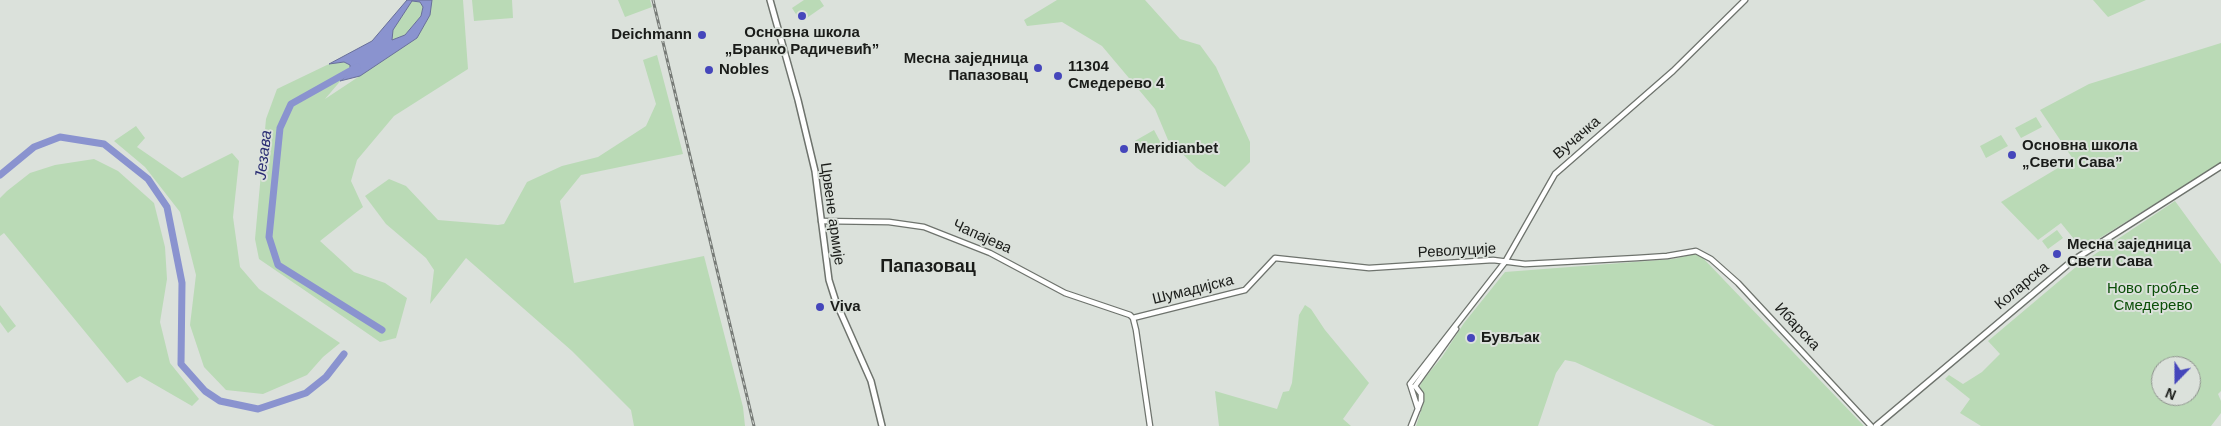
<!DOCTYPE html>
<meta charset="utf-8">
<style>
body{margin:0}
#map{position:relative;width:2221px;height:426px;overflow:hidden;background:#dbe1db;font-family:Helvetica,sans-serif}
canvas{display:block}
.north{position:absolute;left:2151px;top:356px;width:50px;height:50px;box-sizing:border-box;background:#dbe1db;border:1px solid #8e928d;border-radius:50%;rotate:202deg;font-size:14px;font-weight:700;line-height:20px;text-align:center;color:#1a1c19}
.north::after{content:'';display:block;margin:auto;width:18px;height:22px;background:#4546bb;clip-path:polygon(50% 0,100% 100%,50% 72%,0 100%)}
</style>
<div id="map">
<canvas width="2221" height="426"></canvas>
<div class="north">N</div>
</div>
<script>
const ctx = document.querySelector('canvas').getContext('2d');
ctx.lineJoin = 'round';
function fill(path, color) {
  ctx.fillStyle = color;
  ctx.fill(path, 'evenodd');
}
function toPath(rows) {
  const path = new Path2D();
  for (const r of rows) {
    path.moveTo(r[0], r[1]);
    for (let i = 2; i < r.length; i += 2) path.lineTo(r[i], r[i + 1]);
  }
  return path;
}
function strokePath(path, color, width, dash) {
  ctx.strokeStyle = color;
  ctx.lineWidth = width;
  ctx.lineCap = dash ? 'butt' : 'round';
  ctx.setLineDash(dash || []);
  ctx.stroke(path);
}
function write(font, color, halo, rows, align = 'center') {
  ctx.font = font + ' Helvetica,sans-serif';
  ctx.lineWidth = 4;
  ctx.setLineDash([]);
  ctx.textBaseline = 'middle';
  ctx.strokeStyle = halo;
  ctx.fillStyle = color;
  for (const [text, x, y, turn = 0] of rows) {
    ctx.save();
    ctx.translate(x, y);
    ctx.rotate((+turn || 0) * Math.PI / 180);
    ctx.textAlign = isNaN(turn) ? turn : align;
    if (halo) ctx.strokeText(text, 0, 0);
    ctx.fillText(text, 0, 0);
    ctx.restore();
  }
}
fill(toPath([
 [432,0,463,0,468,69,394,116,357,160,351,181,363,207,320,241,354,272,385,283,407,298,396,338,380,342,259,259,255,239,266,119,277,89,329,64,344,62,350,65,350,73,343,78,325,99,417,38,430,15],
 [472,0,512,0,513,18,474,21],
 [618,0,650,0,652,7,625,17],
 [804,0,820,0,824,6,801,22,792,8],
 [1057,0,1145,0,1180,39,1200,45,1216,67,1250,142,1250,162,1225,187,1197,168,1168,140,1155,109,1102,46,1062,22,1027,26,1024,20],
 [2093,0,2146,0,2108,17],
 [412,1,420,2,423,7,421,16,405,35,392,40,393,30],
 [2221,43,2221,163,2082,249,2061,223,2038,240,2001,202,2073,159,2040,110,2089,84],
 [657,55,683,154,581,175,560,201,574,283,704,256,743,407,745,426,634,426,631,410,572,351,466,258,430,304,434,270,426,258,386,224,365,196,389,179,406,186,438,220,498,225,504,224,527,182,562,166,598,157,646,126,656,104,643,60],
 [2036,117,2042,127,2021,138,2015,128],
 [136,126,145,138,137,147,182,178,232,153,239,161,233,217,240,267,259,289,340,343,323,357,307,375,263,394,226,390,204,367,190,325,196,275,180,212,145,167,114,141],
 [1154,130,1161,143,1140,155,1133,142],
 [2001,135,2008,146,1986,158,1980,146],
 [94,159,118,171,154,203,165,247,167,279,160,322,170,363,199,399,192,406,140,376,127,383,4,233,0,236,0,198,7,191,30,173,55,165],
 [2175,201,2221,264,2221,391,2218,394,2221,401,2221,413,2211,426,1981,426,1960,413,1970,399,1945,379,1949,375,1963,384,1982,372,2000,354,1988,341,2077,266],
 [2161,366,2191,366,2191,396,2161,396],
 [2057,230,2063,238,2048,249,2042,241],
 [1695,254,1700,255,1864,426,1715,426,1575,362,1565,360,1556,373,1538,426,1416,426,1424,402,1420,386,1423,380,1442,357,1464,323,1505,272,1673,259],
 [0,305,16,326,8,333,0,322],
 [1305,305,1311,309,1325,330,1369,383,1343,419,1351,426,1219,426,1215,391,1277,409,1283,392,1289,391,1292,383,1299,315]
]), '#badab6');
const water = toPath([
 [407,0,432,0,430,15,417,38,360,76,340,81,350,73,350,65,344,62,329,64,372,41,407,0],
 [412,1,420,2,423,7,421,16,405,35,392,40,393,30,412,1]
]);
fill(water, '#8a93cf');
strokePath(water, '#686f98', 1);
strokePath(toPath([
 [357,67,291,104,280,128,269,237,278,265,382,330],
 [0,175,34,147,60,137,104,144,148,179,167,207,182,283,181,364,205,391,220,401,258,409,306,393,326,377,344,354]
]), '#8a93cf', 7);
const tertiary = toPath([
 [821,221,889,222,924,227,990,253,1065,293,1130,315,1133,318,1136,330,1150,426],
 [1133,318,1245,290,1275,258,1369,268,1493,260,1525,264,1637,258,1667,256,1696,251,1711,259,1738,283,1871,426],
 [1410,384,1505,262,1555,174,1673,71,1745,0],
 [1410,384,1418,409],
 [1415,386,1456,329],
 [1411,426,1421,401,1421,394,1415,386]
]);
const secondary = toPath([
 [770,0,798,100,815,171,829,280,836,302,871,381,882,426],
 [1876,426,2072,261,2221,166]
]);
strokePath(tertiary, '#6e736d', 7);
strokePath(secondary, '#6e736d', 8);
strokePath(tertiary, '#fff', 4.5);
strokePath(secondary, '#fff', 5);
const rail = toPath([
 [653,0,754,426]
]);
strokePath(rail, '#777b77', 3);
strokePath(rail, '#dbe1db', 1, [4]);
for (const [x, y, r, color] of [
 [802,16,5,"#4546bb"],
 [702,35,5,"#4546bb"],
 [1038,68,5,"#4546bb"],
 [709,70,5,"#4546bb"],
 [1058,76,5,"#4546bb"],
 [1124,149,5,"#4546bb"],
 [2012,155,5,"#4546bb"],
 [2057,254,5,"#4546bb"],
 [820,307,5,"#4546bb"],
 [1471,338,5,"#4546bb"]
]) {
  const dot = new Path2D();
  dot.arc(x, y, r, 0, 2 * Math.PI);
  ctx.fillStyle = color;
  ctx.fill(dot);
  strokePath(dot, '#dbe1db', 2);
}
write('bold 15px', '#1a1c19', '#dbe1db', [
 ["Основна школа",802,33,"center"],
 ["„Бранко Радичевић”",802,50,"center"],
 ["Deichmann",692,35,"right"],
 ["Месна заједница",1028,59,"right"],
 ["Папазовац",1028,76,"right"],
 ["11304",1068,67],
 ["Смедерево 4",1068,84],
 ["Nobles",719,70],
 ["Основна школа",2022,146],
 ["„Свети Сава”",2022,163],
 ["Meridianbet",1134,149],
 ["Месна заједница",2067,245],
 ["Свети Сава",2067,262],
 ["Viva",830,307],
 ["Бувљак",1481,338]
], 'left');
write('15px', '#1a1c19', '#dbe1db', [
 ["Вучачка",1577,138,-41],
 ["Црвене армије",832,214,82],
 ["Чапајева",982,237,24],
 ["Револуције",1457,251,-3],
 ["Коларска",2022,286,-40],
 ["Шумадијска",1193,290,-14],
 ["Ибарска",1797,327,47]
]);
write('15px', '#0a4e07', '#dbe1db', [
 ["Ново гробље",2153,289],
 ["Смедерево",2153,306]
]);
write('italic 16px', '#2b2e74', '#dbe1db', [
 ["Језава",264,155,-83]
]);
write('bold 18px', '#1a1c19', '#dbe1db', [
 ["Папазовац",928,267]
]);
</script>
